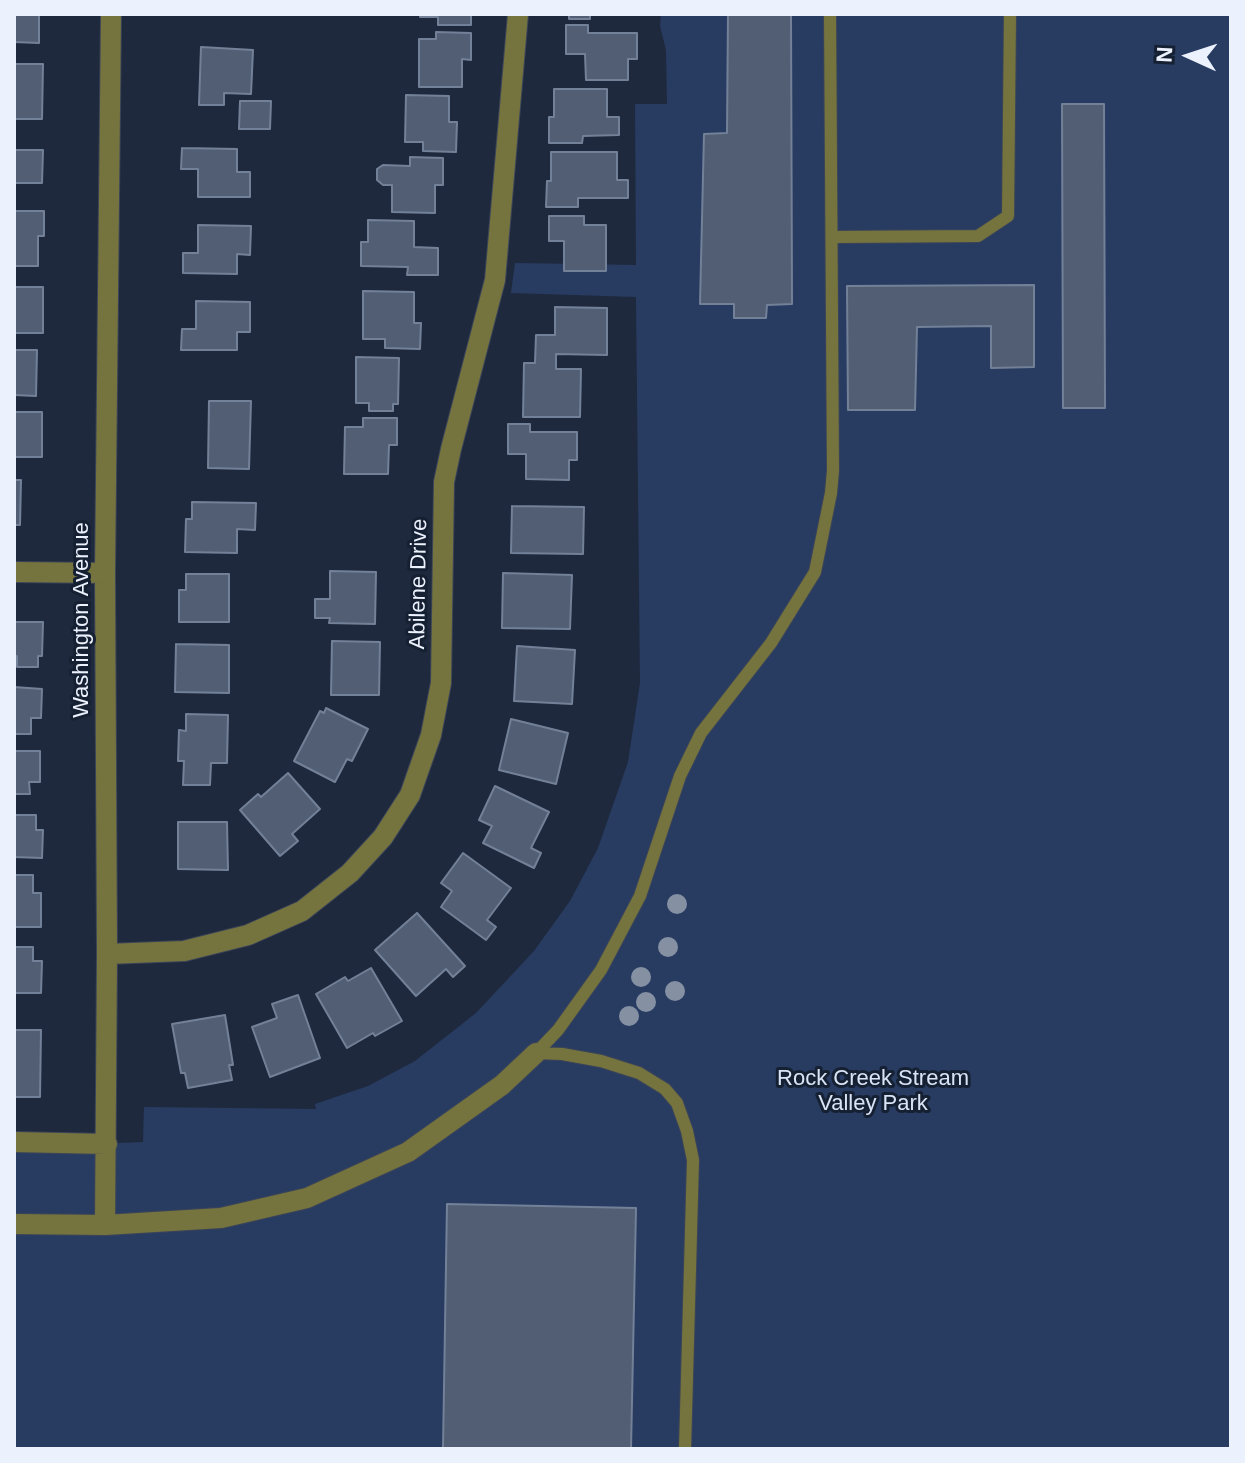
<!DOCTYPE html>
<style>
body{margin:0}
#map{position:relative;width:1245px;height:1463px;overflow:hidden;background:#1f293d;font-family:Helvetica,sans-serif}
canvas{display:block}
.frame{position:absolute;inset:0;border:16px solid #ecf2fd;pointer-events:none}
.north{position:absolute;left:1149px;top:16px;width:80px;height:80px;-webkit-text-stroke:6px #152032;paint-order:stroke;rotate:273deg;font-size:22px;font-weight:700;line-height:32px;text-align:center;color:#ecf2fd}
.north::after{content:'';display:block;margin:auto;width:28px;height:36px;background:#ecf2fd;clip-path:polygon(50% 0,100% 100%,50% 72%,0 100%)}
</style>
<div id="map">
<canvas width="1245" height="1463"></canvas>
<div class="frame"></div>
<div class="north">N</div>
</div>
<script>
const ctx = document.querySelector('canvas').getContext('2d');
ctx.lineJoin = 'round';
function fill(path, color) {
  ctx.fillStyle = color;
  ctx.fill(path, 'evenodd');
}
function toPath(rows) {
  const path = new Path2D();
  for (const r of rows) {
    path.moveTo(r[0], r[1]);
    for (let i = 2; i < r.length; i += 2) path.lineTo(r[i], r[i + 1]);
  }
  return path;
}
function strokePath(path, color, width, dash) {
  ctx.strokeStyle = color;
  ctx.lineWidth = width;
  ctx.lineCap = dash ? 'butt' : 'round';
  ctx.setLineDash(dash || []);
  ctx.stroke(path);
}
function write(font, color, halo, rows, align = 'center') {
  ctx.font = font + ' Helvetica,sans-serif';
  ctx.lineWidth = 6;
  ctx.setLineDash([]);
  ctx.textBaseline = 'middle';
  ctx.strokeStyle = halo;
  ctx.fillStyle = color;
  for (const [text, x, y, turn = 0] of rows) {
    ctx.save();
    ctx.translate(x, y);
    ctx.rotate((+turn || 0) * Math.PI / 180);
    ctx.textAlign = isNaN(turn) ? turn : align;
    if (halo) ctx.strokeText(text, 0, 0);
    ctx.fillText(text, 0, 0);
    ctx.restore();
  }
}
fill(toPath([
 [661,14,1231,14,1231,1449,14,1449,14,1147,143,1142,144,1107,316,1109,315,1104,368,1086,415,1061,476,1013,534,951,570,901,598,848,628,762,640,683,636,297,511,293,515,263,636,265,635,104,667,104,666,50,660,26]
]), '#283c62');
const building = toPath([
 [14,14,39,14,39,43,14,42,14,14],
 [420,14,471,14,471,25,438,25,438,17,420,17,420,14],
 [569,14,590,14,590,19,569,19,569,14],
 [728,14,791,14,792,304,767,305,766,318,734,318,734,304,700,304,704,134,727,133,728,14],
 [566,25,588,25,588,33,637,33,637,59,628,59,628,80,586,80,585,54,566,54,566,25],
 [436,32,471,33,471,60,462,59,462,87,419,87,419,39,436,39,436,32],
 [201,47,253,50,251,94,224,93,224,105,199,105,201,47],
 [14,64,43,64,42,119,14,119,14,64],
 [554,89,607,89,607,117,619,117,619,135,583,136,582,143,549,143,549,117,554,117,554,89],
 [406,95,449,96,449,122,457,122,456,152,423,151,423,142,405,142,406,95],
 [240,101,271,101,270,129,239,129,240,101],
 [1062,104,1104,104,1105,408,1063,408,1062,104],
 [182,148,237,149,237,172,250,172,250,197,198,197,198,169,181,169,182,148],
 [14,150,43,150,42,183,14,183,14,150],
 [551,152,617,152,617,180,628,180,628,198,578,198,578,207,546,207,547,181,551,181,551,152],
 [410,157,443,158,443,185,435,185,435,213,392,212,392,185,383,185,377,180,377,169,383,165,410,166,410,157],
 [14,211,44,211,44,236,38,236,38,266,14,266,14,211],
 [549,216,584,216,584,225,606,225,606,271,564,271,564,241,549,241,549,216],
 [368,220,414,221,414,247,438,248,438,275,407,275,408,267,361,266,361,242,368,242,368,220],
 [198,225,251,226,250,255,237,254,237,274,183,273,183,253,198,253,198,225],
 [1034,285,1034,367,991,368,991,326,917,327,915,410,848,410,847,286,1034,285],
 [14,287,43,287,43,333,14,333,14,287],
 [363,291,414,292,414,323,421,323,420,349,385,348,385,339,363,339,363,291],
 [196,301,250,302,250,332,237,332,237,350,181,350,182,329,196,329,196,301],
 [555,307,607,308,607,355,556,354,556,369,581,369,580,417,523,417,524,363,535,363,536,335,555,335,555,307],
 [14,350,37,350,36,396,14,395,14,350],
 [356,357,399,358,398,404,393,404,393,411,369,411,369,403,356,403,356,357],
 [209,401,251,401,249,469,208,468,209,401],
 [14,412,42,412,42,457,14,457,14,412],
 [363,418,397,418,397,445,389,445,388,474,344,474,345,427,363,427,363,418],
 [508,424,530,424,530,432,577,432,577,460,569,460,569,480,526,479,526,454,508,454,508,424],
 [14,480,21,480,20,525,14,525,14,480],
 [192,502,256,503,255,530,237,529,237,553,185,552,186,519,192,519,192,502],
 [512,506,584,507,583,554,511,553,512,506],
 [330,571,376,572,375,624,329,623,330,618,315,618,315,599,330,599,330,571],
 [503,573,572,575,570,629,502,628,503,573],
 [186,574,229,574,229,622,179,622,179,590,186,590,186,574],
 [14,622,43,622,42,656,38,656,38,667,17,667,17,656,14,656,14,622],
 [332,641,380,642,379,695,331,695,332,641],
 [176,644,229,645,229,693,175,692,176,644],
 [517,646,575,650,572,704,514,701,517,646],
 [14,687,42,689,41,718,31,718,31,734,14,734,14,687],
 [326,708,368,729,352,761,347,759,335,782,294,761,320,711,324,713,326,708],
 [186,714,228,715,227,763,211,763,210,785,183,785,184,761,178,761,179,730,186,731,186,714],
 [511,719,568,733,556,784,499,770,511,719],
 [14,751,40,751,40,782,29,782,30,794,14,794,14,751],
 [288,773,320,809,292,834,298,841,280,856,240,810,258,794,261,797,288,773],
 [495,786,549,812,531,848,541,853,534,868,483,843,492,826,479,820,495,786],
 [14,815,36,815,36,830,43,830,42,858,14,857,14,815],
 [178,822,227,822,228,870,178,869,178,822],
 [463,853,511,888,487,920,496,927,486,940,441,907,452,891,441,883,463,853],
 [14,875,33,875,33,893,41,893,41,927,14,927,14,875],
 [417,913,465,966,453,977,446,969,416,996,375,950,417,913],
 [14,947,33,947,33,961,42,961,41,993,14,993,14,947],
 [371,968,402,1021,375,1036,373,1033,347,1048,316,994,345,977,348,981,371,968],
 [298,995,320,1058,270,1077,252,1027,277,1018,272,1004,298,995],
 [225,1015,233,1065,229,1065,232,1080,188,1088,185,1073,181,1073,172,1024,225,1015],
 [14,1030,41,1030,40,1097,14,1097,14,1030],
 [447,1204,636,1208,631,1449,443,1449,447,1204]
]);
fill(building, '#515e74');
strokePath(building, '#738198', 2);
const lane = toPath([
 [833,237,978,236,1008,216,1010,14],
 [536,1053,558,1030,601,970,640,896,680,776,701,733,771,643,815,572,831,493,833,471,830,14],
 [536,1053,562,1054,601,1061,639,1073,665,1089,677,1103,687,1131,693,1160,685,1449]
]);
const street = toPath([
 [14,572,105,573],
 [107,954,184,951,248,935,302,911,350,873,383,837,410,795,431,735,441,683,444,482,451,449,495,280,518,14],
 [14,1142,107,1144],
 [14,1224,105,1225,221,1218,307,1198,408,1152,502,1085,536,1053],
 [105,1225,107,954,105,573,111,14]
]);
strokePath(lane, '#3c4558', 14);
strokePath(street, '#3c4558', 22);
strokePath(lane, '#76743e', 12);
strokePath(street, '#76743e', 20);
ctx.fillStyle = '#8590a3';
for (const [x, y] of [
 [677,904],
 [668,947],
 [641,977],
 [675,991],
 [646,1002],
 [629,1016]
]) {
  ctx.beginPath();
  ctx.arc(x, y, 10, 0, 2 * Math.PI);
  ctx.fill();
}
write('22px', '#ecf2fd', '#152032', [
 ["Abilene Drive",419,584,-89],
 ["Washington Avenue",82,620,-90]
]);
write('22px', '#d9e4f6', '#152032', [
 ["Rock Creek Stream",873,1079],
 ["Valley Park",873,1104]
]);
</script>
